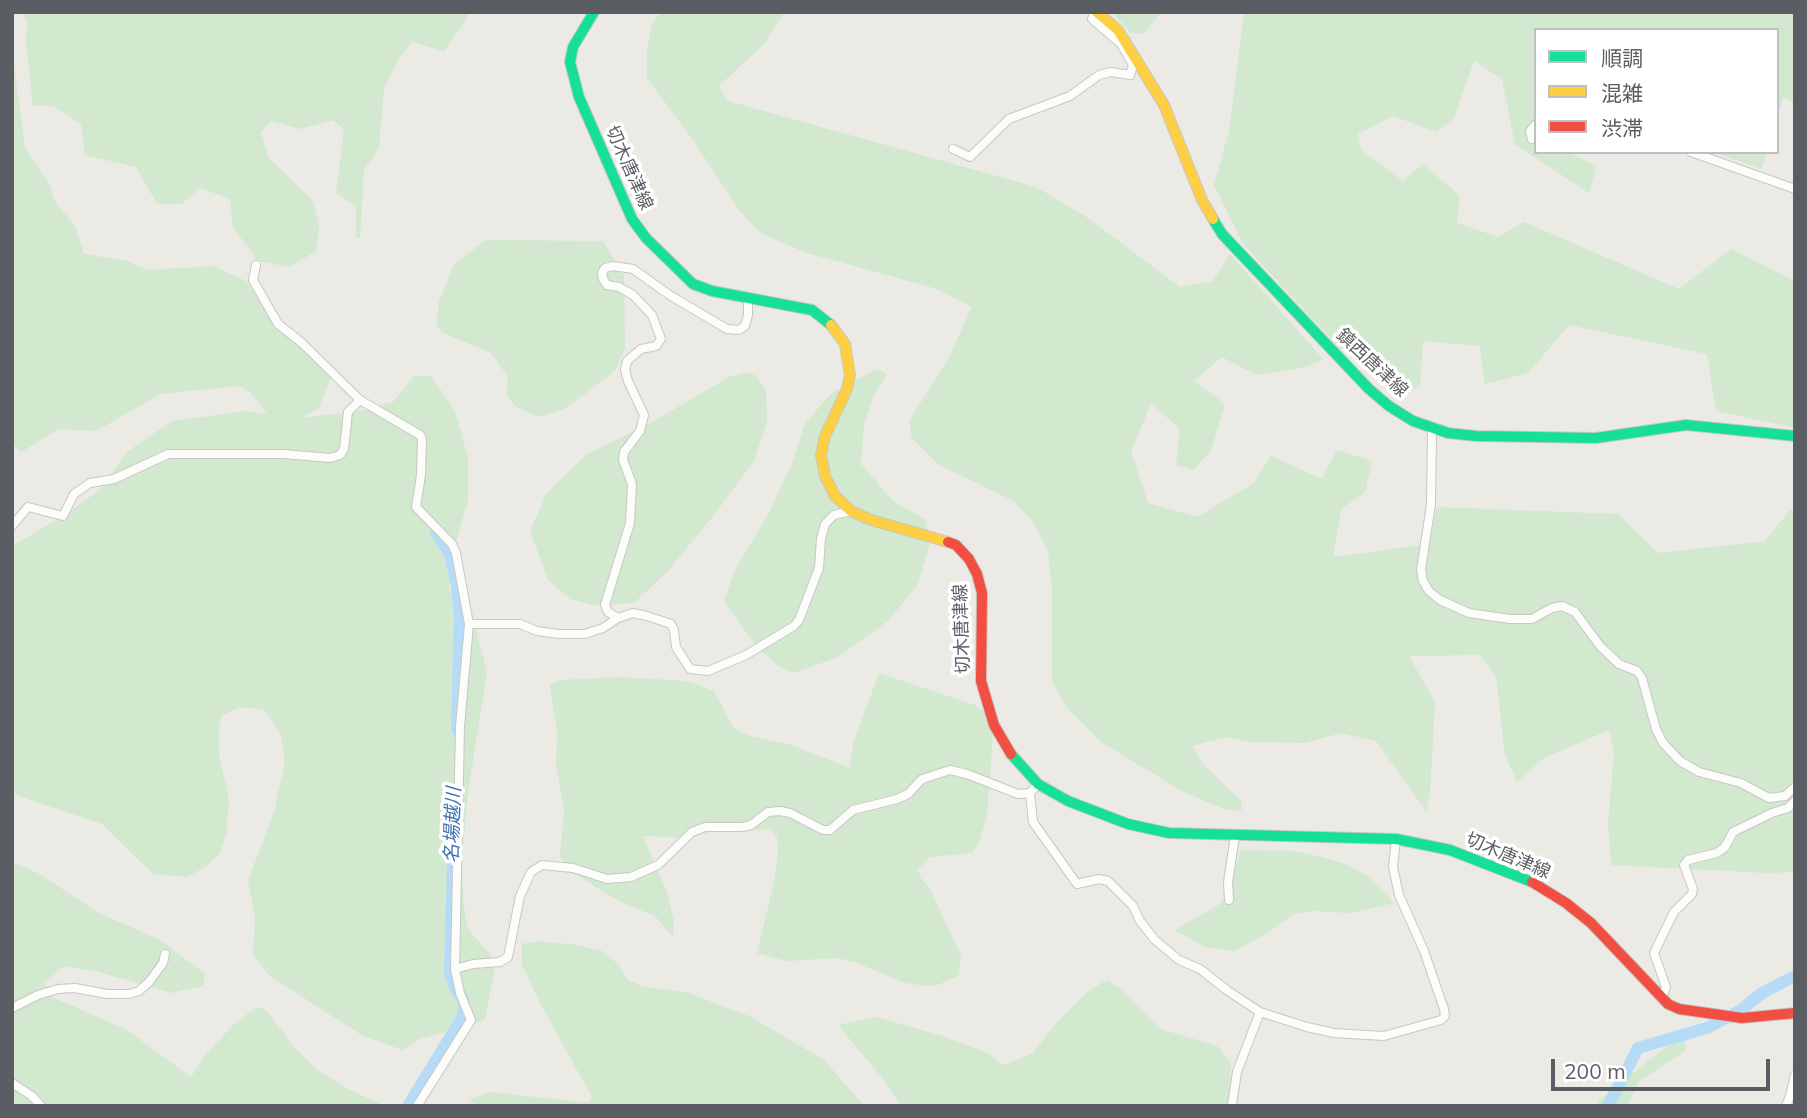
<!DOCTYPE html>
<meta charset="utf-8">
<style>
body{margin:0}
#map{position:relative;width:1807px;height:1118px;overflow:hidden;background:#ebeae5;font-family:Mulish,"Noto Sans JP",sans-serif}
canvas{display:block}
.frame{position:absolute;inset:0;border:14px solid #5a5e63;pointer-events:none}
.legend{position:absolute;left:1534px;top:28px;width:245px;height:126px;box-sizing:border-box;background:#fff;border:2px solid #bdbfc1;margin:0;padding:9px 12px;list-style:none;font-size:21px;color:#5a5e63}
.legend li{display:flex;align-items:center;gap:14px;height:35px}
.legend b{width:35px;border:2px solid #bdbfc1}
.scale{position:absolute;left:1551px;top:1059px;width:219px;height:32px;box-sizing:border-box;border:4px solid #5a5e63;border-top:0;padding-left:9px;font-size:21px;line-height:24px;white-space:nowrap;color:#5a5e63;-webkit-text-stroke:5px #fff;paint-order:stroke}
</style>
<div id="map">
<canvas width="1807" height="1118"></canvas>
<div class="frame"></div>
<ul class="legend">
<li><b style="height:9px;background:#16e098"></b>順調</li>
<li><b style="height:9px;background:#ffcf43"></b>混雑</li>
<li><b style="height:9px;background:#f24e42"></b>渋滞</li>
</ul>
<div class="scale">200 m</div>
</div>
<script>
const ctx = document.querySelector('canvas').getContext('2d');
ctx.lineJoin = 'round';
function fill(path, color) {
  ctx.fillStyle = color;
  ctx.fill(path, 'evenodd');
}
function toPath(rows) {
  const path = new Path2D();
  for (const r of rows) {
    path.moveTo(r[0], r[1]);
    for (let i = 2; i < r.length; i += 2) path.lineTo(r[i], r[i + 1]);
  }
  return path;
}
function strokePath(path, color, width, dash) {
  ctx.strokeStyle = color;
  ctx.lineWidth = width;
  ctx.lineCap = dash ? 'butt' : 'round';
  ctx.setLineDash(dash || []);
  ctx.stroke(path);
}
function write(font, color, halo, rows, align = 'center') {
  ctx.font = font + ' Mulish,"Noto Sans JP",sans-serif';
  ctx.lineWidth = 7;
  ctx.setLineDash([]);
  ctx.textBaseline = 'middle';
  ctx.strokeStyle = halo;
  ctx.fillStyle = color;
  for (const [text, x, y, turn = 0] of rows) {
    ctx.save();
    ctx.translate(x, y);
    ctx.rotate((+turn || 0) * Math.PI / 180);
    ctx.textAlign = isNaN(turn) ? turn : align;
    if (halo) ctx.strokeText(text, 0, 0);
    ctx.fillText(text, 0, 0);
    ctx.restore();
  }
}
fill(toPath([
 [22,12,471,12,444,51,412,42,400,57,384,88,379,148,364,170,360,239,356,237,356,206,336,193,344,129,333,120,301,129,271,121,261,132,269,158,313,201,319,226,316,251,289,267,258,261,233,227,230,199,201,188,181,204,157,204,136,167,85,155,81,124,53,106,33,106,26,43,27,20],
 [661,12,784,12,765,43,719,86,728,101,1036,187,1088,218,1180,287,1213,281,1230,254,1324,360,1301,368,1257,375,1222,357,1194,381,1225,404,1211,451,1193,470,1176,465,1180,429,1151,403,1131,452,1148,503,1197,517,1254,483,1271,456,1322,479,1337,450,1372,461,1365,492,1341,509,1333,557,1430,544,1436,507,1618,514,1658,553,1765,541,1790,510,1795,510,1795,872,1767,873,1611,865,1608,825,1614,752,1609,730,1544,758,1517,782,1505,755,1496,677,1480,655,1409,656,1435,702,1430,794,1426,811,1376,741,1341,733,1305,743,1249,742,1227,737,1192,746,1203,764,1242,802,1241,811,1224,809,1184,792,1101,742,1067,708,1052,681,1052,590,1048,551,1033,521,1012,500,939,465,912,438,909,421,947,361,972,307,934,288,807,253,760,233,739,210,693,140,647,78,647,49,652,24],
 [1112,12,1161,12,1144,34,1131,33],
 [1244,12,1795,12,1795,102,1783,98,1777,118,1777,30,1536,30,1536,152,1567,152,1596,166,1589,193,1515,144,1502,79,1474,61,1454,118,1436,132,1393,116,1358,134,1361,150,1403,181,1423,164,1460,196,1457,223,1498,237,1524,222,1679,289,1731,249,1795,281,1795,428,1716,411,1707,354,1569,325,1528,373,1485,384,1480,346,1423,341,1420,386,1402,393,1338,346,1243,244,1214,185,1229,131],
 [12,50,25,148,50,185,55,202,75,226,84,254,127,261,147,270,213,266,246,281,280,327,333,373,318,409,300,418,355,412,393,402,414,376,431,376,455,411,468,458,468,500,453,552,449,590,477,632,487,673,468,792,462,859,463,898,467,928,492,957,494,975,485,1019,473,1025,419,1039,403,1050,363,1036,270,976,253,955,255,917,248,881,274,812,285,761,280,732,264,710,240,707,222,715,219,726,219,754,229,800,226,834,220,853,207,866,187,877,153,874,102,824,36,802,17,795,12,790,12,546,65,515,101,489,127,452,172,421,246,411,267,414,251,393,239,386,161,394,96,431,59,429,21,452,12,443],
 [1713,152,1767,152,1762,169],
 [486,240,603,241,624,276,625,349,615,371,566,408,539,417,515,406,506,393,508,377,491,353,443,333,436,325,439,302,454,264],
 [877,369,887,374,873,397,864,426,861,464,893,501,925,519,930,542,918,584,888,621,836,658,793,673,778,666,754,643,724,601,735,570,768,515,792,464,805,423,832,393],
 [747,372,756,376,766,391,767,422,754,461,717,511,668,571,634,603,593,605,570,599,548,580,530,531,547,493,587,454,649,424,729,377],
 [879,673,975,705,994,718,987,815,980,841,972,853,930,857,918,869,920,877,930,889,961,956,959,975,938,985,927,986,905,983,857,963,838,958,786,961,757,953,774,882,778,852,777,837,769,829,708,832,686,838,643,836,667,892,674,921,673,937,655,916,625,904,597,888,571,870,560,857,564,811,556,764,557,733,550,685,562,680,618,677,687,681,714,691,733,727,746,735,791,745,850,768,853,744],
 [1241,850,1294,851,1322,857,1345,864,1366,875,1394,903,1350,913,1312,911,1293,914,1272,930,1235,951,1205,947,1175,930,1220,904,1228,892],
 [12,862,38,873,97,912,162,941,205,974,203,986,172,993,99,972,64,966,44,983,52,997,127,1030,191,1077,206,1054,234,1024,257,1007,266,1010,294,1047,316,1069,348,1089,385,1106,12,1106],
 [538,941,578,945,602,951,619,965,627,979,643,987,686,992,751,1017,824,1060,864,1106,475,1106,470,1099,491,1092,589,1103,592,1097,541,1005,522,965,522,944],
 [1107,980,1118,987,1160,1029,1217,1046,1231,1063,1229,1102,1227,1106,901,1106,884,1080,838,1025,876,1017,943,1036,989,1054,1003,1065,1032,1054,1057,1022,1087,992],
 [1684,1033,1685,1051,1638,1082,1628,1106,1597,1106,1601,1098]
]), '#d2e8cf');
strokePath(toPath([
 [436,532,450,554,456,581,460,615,457,729],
 [408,1106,462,1018,464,1010,464,1001,455,987,450,972,455,789],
 [1608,1106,1638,1048,1707,1028,1741,1010,1762,993,1795,976]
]), '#b6dbf7', 12);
const street = toPath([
 [1532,139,1530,131,1536,124],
 [953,149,970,157,1009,119,1070,96,1099,75,1111,72,1130,75,1133,65,1121,44,1092,19,1094,12],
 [1691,152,1795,189],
 [256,265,253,280,278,324,301,342,360,400],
 [1432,429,1431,504,1421,570,1423,581,1429,591,1440,600,1469,613,1510,619,1532,619,1552,608,1562,606,1575,612,1600,646,1619,664,1637,671,1642,678,1656,729,1663,743,1680,761,1699,772,1741,783,1769,798,1785,796,1795,787],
 [12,526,28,507,63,516,74,494,90,483,114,479,168,454,284,454,330,458,340,455,344,449,348,412,360,400,420,435,422,439,421,475,416,507,452,544,456,553,469,624,460,727,455,969,460,993,471,1020,417,1106],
 [618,618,608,612,605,605,630,523,632,484,623,460,624,452,640,431,644,415,628,381,625,369,627,361,641,349,656,346,661,339,652,315,633,295,619,287,607,285,603,279,602,273,605,268,613,266,633,269,671,296,727,329,739,330,745,326,748,315,748,298],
 [469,624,520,624,537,631,559,634,585,634,603,628,618,618,633,613,647,616,671,624,674,630,676,647,690,669,708,671,746,655,794,626,799,620,819,568,821,539,825,524,834,515,851,511],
 [1030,793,1033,822,1077,884,1099,879,1108,881,1133,906,1140,921,1155,940,1179,960,1200,969,1228,991,1260,1012,1307,1027,1334,1033,1384,1036,1441,1020,1445,1016,1444,1009,1424,951,1399,895,1393,867,1396,839],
 [1229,900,1228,882,1235,836],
 [455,969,473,964,500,962,508,957,520,896,531,872,542,865,573,868,607,879,631,877,658,865,692,832,705,827,742,827,751,825,768,812,780,811,790,813,823,830,830,830,853,810,897,799,908,794,922,779,950,770,967,774,1018,794,1030,793,1038,784],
 [1662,998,1666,987,1654,953,1674,912,1692,894,1693,889,1684,865,1688,860,1717,853,1725,847,1733,832,1772,813,1788,808,1795,801],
 [12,1008,38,995,58,989,75,988,107,994,129,994,139,991,149,982,163,963,165,954],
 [12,1083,32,1096,41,1106],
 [1232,1105,1237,1072,1260,1012],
 [1786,1106,1790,1096,1795,1075]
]);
const fast = toPath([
 [594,12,573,47,570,62,579,97,632,219,646,238,693,284,712,291,812,310,831,325],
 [1213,219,1222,234,1369,389,1389,406,1413,421,1448,433,1476,436,1596,438,1686,425,1795,436],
 [1011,754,1038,784,1068,801,1128,824,1169,833,1396,839,1450,850,1532,882]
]);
const slow = toPath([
 [1097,12,1118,30,1164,105,1202,200,1213,219],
 [831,325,845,344,850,375,847,389,825,436,821,455,825,476,835,496,851,511,871,520,948,542]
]);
const jam = toPath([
 [948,542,956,545,969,559,977,574,982,593,981,681,994,725,1011,754],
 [1532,882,1566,903,1591,923,1668,1004,1679,1009,1742,1018,1795,1013]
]);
strokePath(street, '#c7c7c5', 10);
strokePath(fast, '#c7c8c7', 12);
strokePath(slow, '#c7c8c7', 12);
strokePath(jam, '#c7c8c7', 12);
strokePath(street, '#fcfcfb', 8);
strokePath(fast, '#16e098', 10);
strokePath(slow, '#ffcf43', 10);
strokePath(jam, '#f24e42', 10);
write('18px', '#5a5e63', '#fff', [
 ["切木唐津線",629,168,66],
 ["鎮西唐津線",1372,363,43],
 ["切木唐津線",962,629,-92],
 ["切木唐津線",1508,856,23]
]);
write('italic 19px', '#3b74b4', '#fff', [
 ["名場越川",453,825,-88]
]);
</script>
